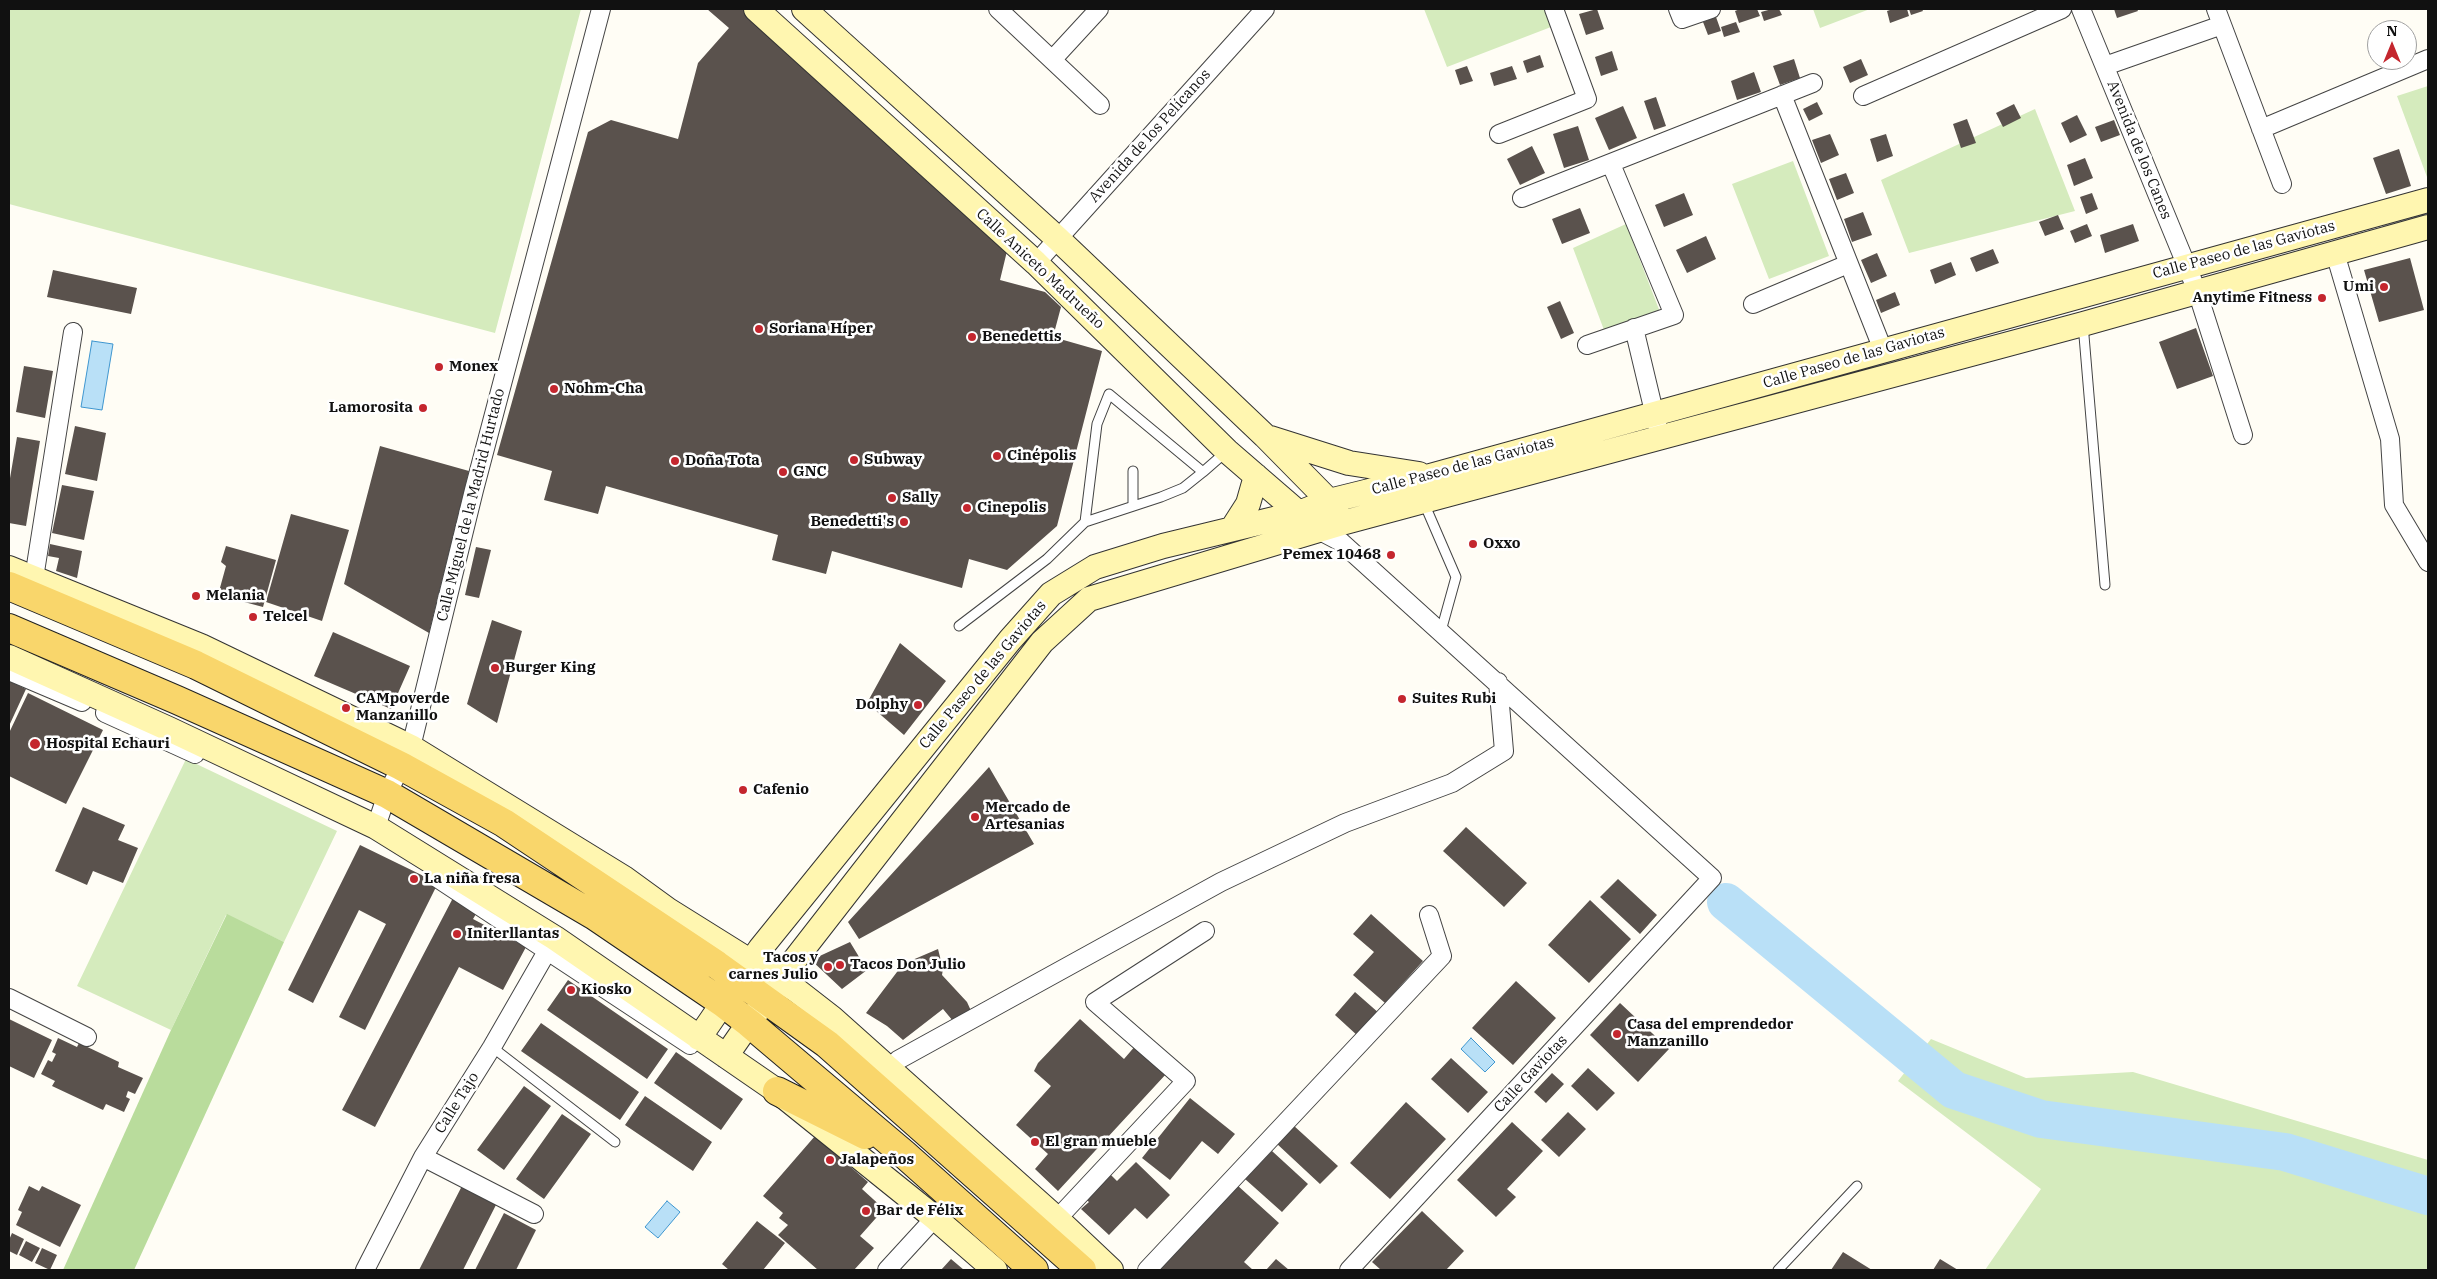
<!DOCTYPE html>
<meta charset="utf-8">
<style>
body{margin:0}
#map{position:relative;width:2437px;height:1279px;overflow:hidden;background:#fffdf5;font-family:"IBM Plex Serif",serif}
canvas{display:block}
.frame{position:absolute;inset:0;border:10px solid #111;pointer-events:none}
.north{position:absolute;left:2367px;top:20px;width:50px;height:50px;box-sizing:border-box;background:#fff;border:1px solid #a0a0a0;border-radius:50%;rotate:0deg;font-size:14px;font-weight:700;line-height:20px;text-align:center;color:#111}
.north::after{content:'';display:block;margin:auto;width:18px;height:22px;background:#c4262e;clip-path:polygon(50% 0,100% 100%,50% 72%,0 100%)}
</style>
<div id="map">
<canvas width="2437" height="1279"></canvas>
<div class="frame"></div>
<div class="north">N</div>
</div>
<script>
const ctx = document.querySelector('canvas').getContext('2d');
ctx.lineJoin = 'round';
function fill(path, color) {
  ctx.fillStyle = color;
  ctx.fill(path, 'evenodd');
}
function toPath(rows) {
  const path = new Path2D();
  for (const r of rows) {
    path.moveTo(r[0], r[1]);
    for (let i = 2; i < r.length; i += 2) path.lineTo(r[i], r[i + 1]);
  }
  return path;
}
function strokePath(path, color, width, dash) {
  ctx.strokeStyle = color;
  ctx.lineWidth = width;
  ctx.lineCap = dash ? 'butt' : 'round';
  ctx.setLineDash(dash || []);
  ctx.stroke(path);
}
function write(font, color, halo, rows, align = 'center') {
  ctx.font = font + ' "IBM Plex Serif",serif';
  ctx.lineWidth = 5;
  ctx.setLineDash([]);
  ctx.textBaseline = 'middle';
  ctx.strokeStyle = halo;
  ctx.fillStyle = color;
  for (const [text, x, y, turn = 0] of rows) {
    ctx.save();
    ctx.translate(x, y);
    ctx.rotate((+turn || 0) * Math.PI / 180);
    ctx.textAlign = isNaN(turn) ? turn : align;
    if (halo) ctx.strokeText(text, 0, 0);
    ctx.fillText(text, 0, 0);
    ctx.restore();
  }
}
fill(toPath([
 [9,9,581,9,495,333,9,204],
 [1424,9,1544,9,1551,27,1447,67],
 [1813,9,1870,9,1820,28],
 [2428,86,2428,177,2427,177,2397,96],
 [2035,109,2075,211,1909,253,1881,180],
 [1793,161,1829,256,1769,279,1732,184],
 [1626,224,1660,312,1604,330,1573,248],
 [186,759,337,831,284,942,226,915,171,1030,77,986],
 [1931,1039,2026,1078,2133,1072,2428,1160,2428,1270,1985,1270,2041,1189,1898,1081]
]), '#d5ebbd');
fill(toPath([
 [227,914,284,942,134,1270,63,1270,171,1030]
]), '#b9dc9c');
const water = toPath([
 [92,341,113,344,102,410,81,407,92,341],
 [1471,1038,1495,1062,1485,1072,1461,1049,1471,1038],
 [667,1201,680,1212,658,1238,645,1227,667,1201]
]);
fill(water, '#b9e0f7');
strokePath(water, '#3f96cf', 1);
strokePath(toPath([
 [1726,902,1954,1090,2041,1119,2285,1152,2428,1196]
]), '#b9e0f7', 38);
fill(toPath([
 [707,9,745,9,1007,251,1000,280,1045,292,1061,307,1053,337,1102,351,1057,526,1007,570,969,559,962,588,832,551,826,574,772,560,778,535,606,486,598,514,544,500,552,471,497,455,588,132,611,120,678,139,698,63,729,28],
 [1597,9,1604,29,1586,35,1579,14],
 [1740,9,1757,9,1760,16,1739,23,1735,11],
 [1772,9,1779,9,1782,15,1764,21,1761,12],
 [1893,9,1907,9,1909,16,1890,23,1887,11],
 [1909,9,1922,9,1923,11,1911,15],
 [2114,9,2137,9,2138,11,2117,18],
 [1716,17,1721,31,1708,35,1703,22],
 [1736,22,1740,32,1724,37,1721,27],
 [1612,51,1618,70,1601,76,1595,57],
 [1540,55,1544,67,1527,73,1523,61],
 [1794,59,1800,78,1780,85,1773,66],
 [1861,59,1868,75,1850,83,1843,67],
 [1467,66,1473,81,1460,85,1455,70],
 [1512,66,1517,79,1494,86,1490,73],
 [1754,72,1761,92,1737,100,1731,81],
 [1656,97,1666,126,1654,130,1644,101],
 [1817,102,1823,114,1809,121,1803,109],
 [2014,104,2021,118,2003,127,1996,113],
 [1623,106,1637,138,1609,150,1595,118],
 [2077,115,2087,135,2070,143,2061,123],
 [1967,119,1976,143,1961,148,1953,124],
 [2114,120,2120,135,2101,142,2095,127],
 [1578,126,1589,160,1564,168,1553,134],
 [1830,134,1839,155,1821,163,1812,140],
 [1886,134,1893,156,1877,162,1870,139],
 [1532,146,1545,173,1520,185,1507,159],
 [2399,149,2411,186,2386,194,2373,158],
 [2085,158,2093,178,2074,186,2067,165],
 [1846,173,1854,193,1837,200,1829,179],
 [1684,193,1693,215,1664,227,1655,205],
 [2092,193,2098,209,2086,214,2080,197],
 [1580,208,1590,233,1562,244,1552,219],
 [1863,212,1872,235,1852,242,1844,219],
 [2058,215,2064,229,2045,236,2039,222],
 [2087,224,2092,236,2075,243,2070,231],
 [2133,224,2139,241,2105,253,2100,235],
 [1706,236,1716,259,1687,273,1676,250],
 [1993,249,1999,263,1976,272,1970,258],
 [1877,253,1887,276,1871,283,1861,260],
 [2410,258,2424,310,2379,322,2364,270],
 [1951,262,1956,275,1935,284,1930,270],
 [53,270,137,288,131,314,47,297],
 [1895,292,1900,305,1881,313,1876,300],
 [1560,301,1574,333,1561,339,1547,307],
 [2196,328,2213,376,2177,389,2159,342],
 [24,366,53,371,45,418,16,412],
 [75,426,106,433,97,481,65,474],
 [17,437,40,441,26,526,9,523,9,484],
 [380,446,469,471,429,633,344,584],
 [62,485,94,491,84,540,52,533],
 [291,514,349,530,322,621,266,602],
 [50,544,82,551,77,578,56,571,59,558,48,556],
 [226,546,276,560,263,607,218,595,226,566,221,562],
 [476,547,491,550,479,598,465,595],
 [492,620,522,631,497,723,467,704],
 [333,632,410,666,391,709,314,676],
 [900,643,946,681,904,735,867,703],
 [9,681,26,689,9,726],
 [28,693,103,730,66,804,9,776,9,733],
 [989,767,1034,844,859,939,848,922],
 [83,807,125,825,118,840,138,848,123,883,93,871,87,885,55,871],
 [1466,827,1527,883,1504,907,1443,851],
 [360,845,438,883,365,1030,339,1017,386,924,359,910,313,1003,288,990],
 [1618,879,1657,915,1640,934,1600,897],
 [454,896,479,909,473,919,526,947,503,990,459,967,375,1127,342,1110],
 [1590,900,1631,939,1589,983,1548,945],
 [1371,914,1423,961,1385,1003,1353,975,1374,952,1353,934],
 [850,942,867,970,842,989,811,960],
 [938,949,943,969,942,975,967,1002,972,1013,953,1021,943,1009,903,1040,887,1026,866,1013,903,964],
 [568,980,668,1049,647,1079,547,1010],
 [1516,981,1556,1018,1513,1065,1472,1028],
 [1355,992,1380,1014,1359,1037,1335,1015],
 [1620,1003,1669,1049,1638,1082,1590,1035],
 [9,1019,52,1040,34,1078,9,1066],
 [1080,1019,1124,1059,1136,1045,1167,1073,1058,1191,1035,1169,1048,1154,1016,1125,1051,1086,1034,1071,1038,1063],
 [541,1023,639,1092,620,1120,521,1051],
 [58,1038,77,1047,79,1043,119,1062,118,1067,143,1078,135,1094,128,1091,126,1097,130,1099,124,1112,106,1104,103,1110,52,1086,55,1081,41,1074,48,1060,52,1062,56,1054,52,1052],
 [676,1052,743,1099,721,1130,654,1083],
 [1451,1058,1488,1092,1468,1113,1431,1079],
 [1588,1068,1615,1093,1597,1111,1571,1086],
 [1552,1073,1564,1084,1546,1103,1534,1092],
 [524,1086,551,1106,504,1170,477,1150],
 [645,1096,712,1142,693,1171,625,1125],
 [1190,1098,1235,1134,1218,1154,1202,1141,1170,1180,1142,1158],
 [1406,1102,1446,1139,1390,1199,1350,1163],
 [1568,1112,1586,1129,1559,1157,1541,1140],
 [562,1114,591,1134,544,1199,516,1179],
 [1512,1122,1543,1151,1507,1189,1516,1197,1496,1217,1457,1180],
 [1293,1125,1338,1166,1320,1184,1276,1143],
 [815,1136,868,1182,862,1189,884,1209,860,1236,874,1248,854,1270,818,1270,778,1235,788,1225,779,1218,783,1213,763,1196],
 [1272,1151,1308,1184,1282,1212,1245,1179],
 [1136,1162,1170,1195,1147,1219,1135,1208,1109,1235,1081,1209,1089,1202,1082,1196,1107,1171,1117,1181],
 [465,1180,500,1197,463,1270,419,1270],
 [1237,1185,1279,1223,1244,1262,1253,1270,1158,1270],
 [29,1186,39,1191,42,1186,81,1205,60,1247,16,1225,22,1212,18,1210],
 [1422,1211,1464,1251,1446,1270,1381,1270,1372,1262],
 [504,1213,536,1230,516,1270,475,1270],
 [757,1221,785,1243,763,1270,729,1270,722,1264],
 [12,1233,24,1239,17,1255,9,1251,9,1240],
 [26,1241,40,1248,32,1262,19,1255],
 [42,1248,57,1255,50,1270,35,1263],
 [1843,1252,1872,1270,1831,1270],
 [951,1259,964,1270,941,1270],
 [1276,1259,1289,1270,1266,1270],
 [1940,1259,1958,1270,1933,1270]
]), '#5a524d');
const lane = toPath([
 [2083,324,2105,585],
 [1203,472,1227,451],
 [1424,503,1456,577,1441,631],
 [1133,506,1133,471],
 [959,626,1047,559,1085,522,1161,497,1183,488,1203,472,1109,394,1097,424,1085,522],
 [492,1047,615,1142],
 [1778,1270,1857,1186]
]);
const street = toPath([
 [998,9,1100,105],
 [1678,9,1682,19,1711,9],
 [2081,9,2197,291,2243,435],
 [2216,9,2282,184],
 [1052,60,1099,9],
 [2105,66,2222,25],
 [1782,95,1883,350],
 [1863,96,2062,9],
 [2261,129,2428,59],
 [1499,134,1587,99,1554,9],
 [1522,198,1813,83],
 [2335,253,2390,439,2394,505,2428,562],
 [1036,263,1265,9],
 [1753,304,1848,264],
 [1634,328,1660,437],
 [1587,345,1674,315,1611,164],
 [1320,531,1341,542,1712,878,1349,1270],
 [34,578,73,332],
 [9,671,82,702],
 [105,713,195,754],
 [376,827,387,794,411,747,474,490,601,9],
 [434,876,690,1045],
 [9,998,87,1037],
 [890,1068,898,1060,1221,882,1345,823,1452,783,1504,751,1498,682],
 [423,1157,534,1214],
 [1057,1219,1186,1081,1095,1002,1205,931],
 [365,1270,423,1157,492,1047,553,941],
 [887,1270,953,1198],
 [1147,1270,1442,956,1429,915]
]);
const secondary = toPath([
 [756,9,1036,263,1227,451,1308,521],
 [804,9,1058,239,1265,436,1329,501,1337,513],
 [1270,438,1349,463,1419,474],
 [1232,529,1248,504,1256,476],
 [9,568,201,646,411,747,624,878,668,910,796,990,832,1018,1057,1219,1111,1270],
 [9,657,169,729,376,827,555,938,777,1091,935,1218,995,1270],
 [699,1038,760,949,1010,640,1051,594,1095,567,1163,546,1299,513,1329,501,1430,476,2428,200],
 [726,1056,779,980,1042,642,1089,599,1342,523,2083,324,2428,227]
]);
const primary = toPath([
 [9,586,196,665,401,766,504,823,717,965,827,1044,1082,1270],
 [9,628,177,700,387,794,595,916,723,1003,749,1023,904,1154,1034,1270],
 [777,1091,865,1135]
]);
strokePath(lane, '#444', 11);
strokePath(street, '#444', 20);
strokePath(secondary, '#333', 26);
strokePath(primary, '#222', 30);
strokePath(lane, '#fff', 9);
strokePath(street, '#fff', 18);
strokePath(secondary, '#fff6b0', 24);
strokePath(primary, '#f9d66b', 28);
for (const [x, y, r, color] of [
 [2384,287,5,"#c4262e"],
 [2322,298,5,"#c4262e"],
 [759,329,5,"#c4262e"],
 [972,337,5,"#c4262e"],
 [439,367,5,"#c4262e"],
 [554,389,5,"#c4262e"],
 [423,408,5,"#c4262e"],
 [997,456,5,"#c4262e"],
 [854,460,5,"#c4262e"],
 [675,461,5,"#c4262e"],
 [783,472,5,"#c4262e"],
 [892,498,5,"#c4262e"],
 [967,508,5,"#c4262e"],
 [904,522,5,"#c4262e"],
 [1473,544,5,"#c4262e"],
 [1391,555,5,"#c4262e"],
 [196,596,5,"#c4262e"],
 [253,617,5,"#c4262e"],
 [495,668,5,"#c4262e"],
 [1402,699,5,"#c4262e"],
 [918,705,5,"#c4262e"],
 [346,708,5,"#c4262e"],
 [35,744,6,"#c4262e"],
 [743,790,5,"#c4262e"],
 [975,817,5,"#c4262e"],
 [414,879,5,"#c4262e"],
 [457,934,5,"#c4262e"],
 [840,965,5,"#c4262e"],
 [828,967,5,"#c4262e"],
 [571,990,5,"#c4262e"],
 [1617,1034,5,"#c4262e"],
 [1035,1142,5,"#c4262e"],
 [830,1160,5,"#c4262e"],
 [866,1211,5,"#c4262e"]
]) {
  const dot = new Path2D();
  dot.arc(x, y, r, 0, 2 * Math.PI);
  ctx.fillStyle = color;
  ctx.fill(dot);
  strokePath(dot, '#fff', 2);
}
write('15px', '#111', '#fff', [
 ["Avenida de los Pelícanos",1150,136,-48],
 ["Avenida de los Canes",2139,150,68],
 ["Calle Paseo de las Gaviotas",2244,250,-15],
 ["Calle Aniceto Madrueño",1040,269,43],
 ["Calle Paseo de las Gaviotas",1854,358,-16],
 ["Calle Paseo de las Gaviotas",1463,466,-15],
 ["Calle Miguel de la Madrid Hurtado",471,505,-76],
 ["Calle Paseo de las Gaviotas",983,675,-50],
 ["Calle Gaviotas",1531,1074,-47],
 ["Calle Tajo",457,1103,-58]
]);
write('bold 15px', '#111', '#fff', [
 ["Umi",2374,287,"right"],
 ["Anytime Fitness",2312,298,"right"],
 ["Soriana Híper",769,329],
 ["Benedettis",982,337],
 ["Monex",449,367],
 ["Nohm-Cha",564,389],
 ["Lamorosita",413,408,"right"],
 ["Cinépolis",1007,456],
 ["Subway",864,460],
 ["Doña Tota",685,461],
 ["GNC",793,472],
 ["Sally",902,498],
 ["Cinepolis",977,508],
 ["Benedetti's",894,522,"right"],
 ["Oxxo",1483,544],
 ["Pemex 10468",1381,555,"right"],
 ["Melania",206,596],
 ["Telcel",263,617],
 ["Burger King",505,668],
 ["CAMpoverde",356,699],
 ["Manzanillo",356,716],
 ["Suites Rubi",1412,699],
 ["Dolphy",908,705,"right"],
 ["Hospital Echauri",46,744],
 ["Cafenio",753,790],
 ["Mercado de",985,808],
 ["Artesanias",985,825],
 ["La niña fresa",424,879],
 ["Initerllantas",467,934],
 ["Tacos y",818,958,"right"],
 ["carnes Julio",818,975,"right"],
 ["Tacos Don Julio",850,965],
 ["Kiosko",581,990],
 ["Casa del emprendedor",1627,1025],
 ["Manzanillo",1627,1042],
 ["El gran mueble",1045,1142],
 ["Jalapeños",840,1160],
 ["Bar de Félix",876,1211]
], 'left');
</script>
